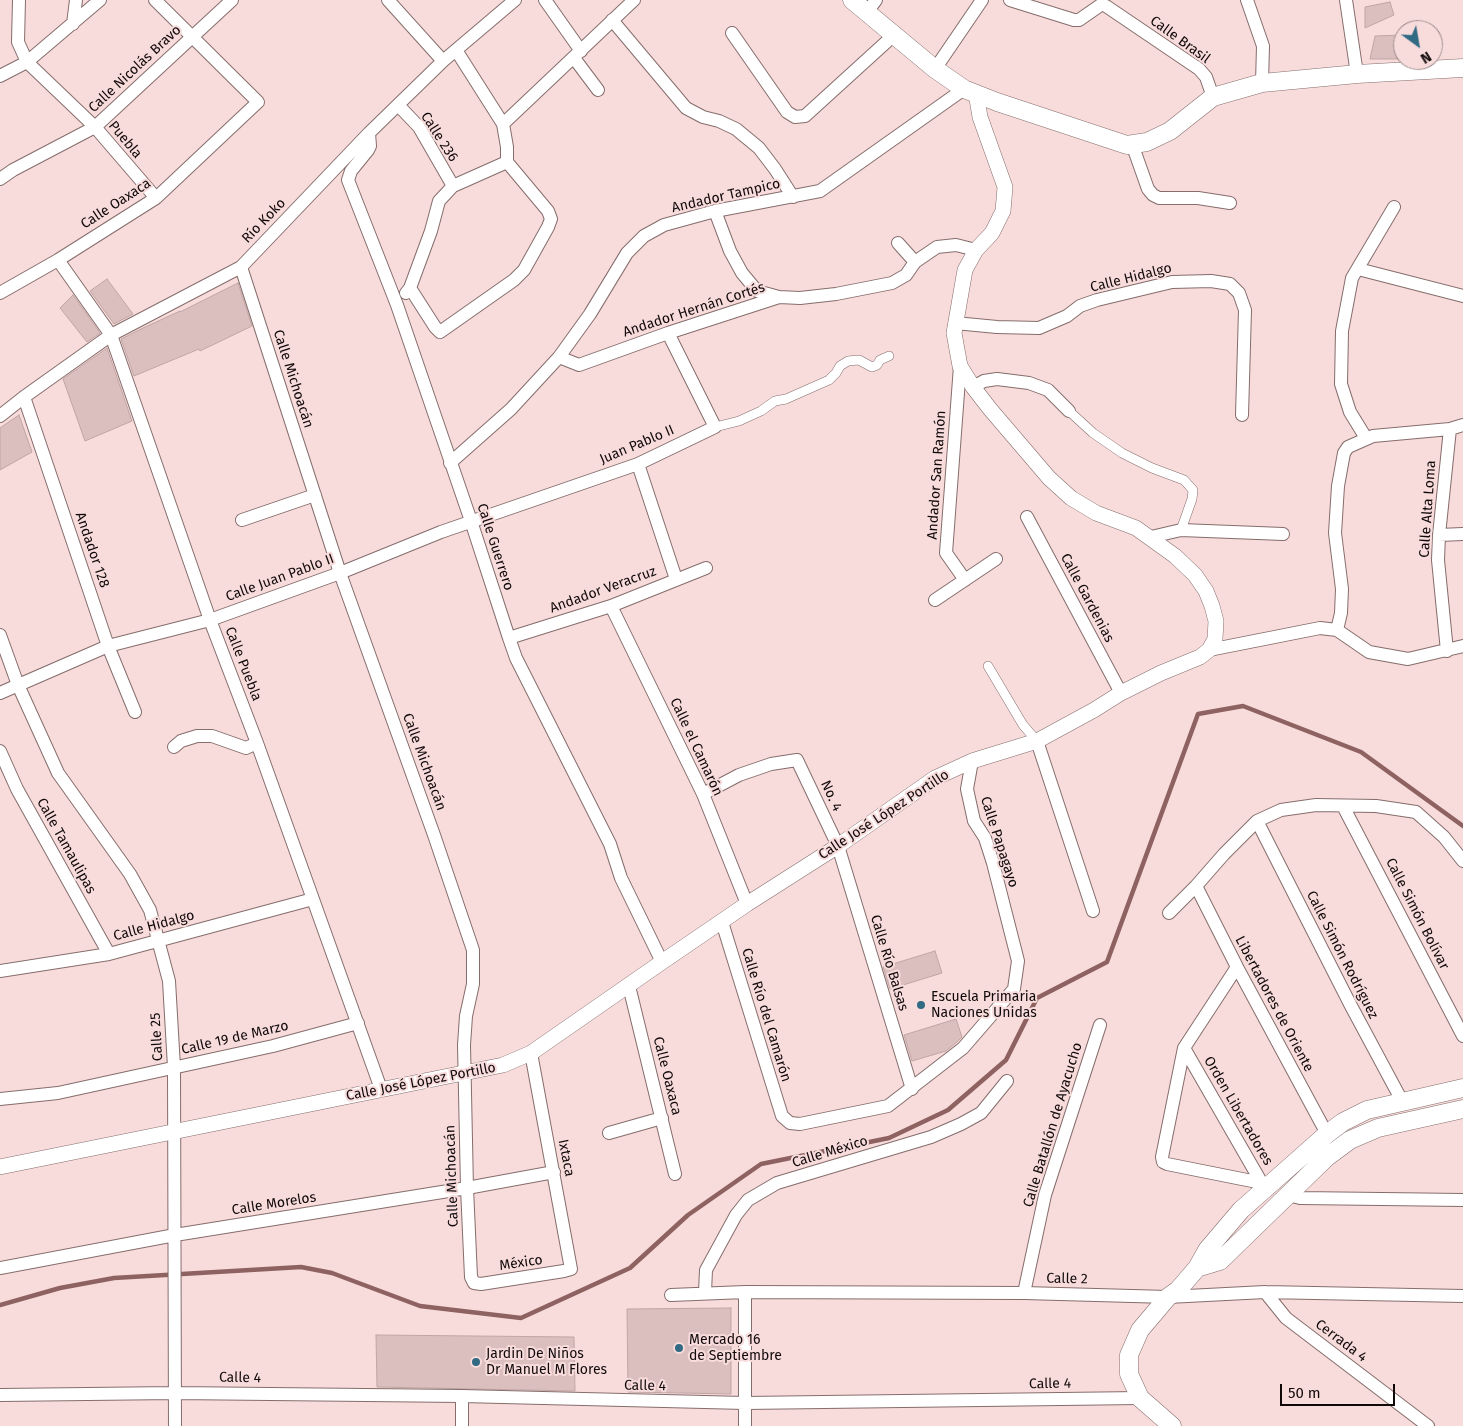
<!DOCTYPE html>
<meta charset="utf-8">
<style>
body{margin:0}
#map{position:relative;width:1463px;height:1426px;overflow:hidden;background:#f8dcdc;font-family:"Fira Sans",sans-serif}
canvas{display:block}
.north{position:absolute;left:1393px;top:20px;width:50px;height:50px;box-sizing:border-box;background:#f8dcdc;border:1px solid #9c8888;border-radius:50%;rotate:148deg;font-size:14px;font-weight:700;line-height:20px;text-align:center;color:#110909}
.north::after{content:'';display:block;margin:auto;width:18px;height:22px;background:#316a83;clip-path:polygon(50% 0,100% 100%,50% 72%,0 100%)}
.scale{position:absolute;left:1280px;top:1384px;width:115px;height:22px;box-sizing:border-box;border:2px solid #110909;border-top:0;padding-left:6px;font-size:15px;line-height:18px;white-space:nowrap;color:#110909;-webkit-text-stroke:4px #f8dcdc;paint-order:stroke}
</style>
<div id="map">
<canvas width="1463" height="1426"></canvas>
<div class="north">N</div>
<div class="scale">50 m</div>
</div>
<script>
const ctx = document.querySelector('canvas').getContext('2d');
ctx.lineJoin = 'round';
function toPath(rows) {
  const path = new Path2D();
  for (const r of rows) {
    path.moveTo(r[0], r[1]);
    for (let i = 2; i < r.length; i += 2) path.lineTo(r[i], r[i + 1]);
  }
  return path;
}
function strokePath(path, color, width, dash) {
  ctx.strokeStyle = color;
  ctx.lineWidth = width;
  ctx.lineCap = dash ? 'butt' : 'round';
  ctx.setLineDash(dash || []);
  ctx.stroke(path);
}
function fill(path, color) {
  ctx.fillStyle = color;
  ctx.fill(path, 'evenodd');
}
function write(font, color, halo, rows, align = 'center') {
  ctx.font = font + ' "Fira Sans",sans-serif';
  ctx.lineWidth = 4;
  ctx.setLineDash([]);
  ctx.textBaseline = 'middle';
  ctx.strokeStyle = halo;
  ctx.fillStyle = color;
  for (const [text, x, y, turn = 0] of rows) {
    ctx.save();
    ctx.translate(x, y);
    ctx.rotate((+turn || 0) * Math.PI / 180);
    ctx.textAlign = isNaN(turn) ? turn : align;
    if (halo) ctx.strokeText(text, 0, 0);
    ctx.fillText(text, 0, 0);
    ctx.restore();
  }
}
strokePath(toPath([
 [0,1305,60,1288,114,1278,301,1267,332,1273,420,1306,521,1318,630,1268,688,1215,761,1164,889,1138,948,1110,1006,1060,1037,998,1107,962,1198,714,1243,706,1361,752,1463,826]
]), '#8e6261', 4.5);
const building = toPath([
 [1390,2,1394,15,1365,28,1365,7,1390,2],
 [1403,35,1403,59,1370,59,1375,36,1403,35],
 [107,279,133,314,114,324,90,291,107,279],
 [238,283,252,326,200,351,199,349,134,376,121,339,143,328,180,311,180,312,238,283],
 [73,295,100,333,87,342,60,308,73,295],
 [107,348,132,421,85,441,63,379,107,348],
 [19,415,32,452,0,470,0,428,19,415],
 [935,951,942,973,890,989,883,967,935,951],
 [956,1019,962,1037,957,1042,946,1051,912,1061,904,1035,956,1019],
 [731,1308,731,1394,628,1392,627,1309,731,1308],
 [376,1335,574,1337,575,1391,377,1387,376,1335]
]);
fill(building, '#dabfbe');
strokePath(building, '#c0a5a5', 1);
const pedestrian = toPath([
 [1069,411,1093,433,1122,453,1152,468,1184,480,1193,490,1192,499,1181,530],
 [715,427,739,421,761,411,775,401,786,399,829,380,836,373,840,366,848,361,859,360,872,367,877,365,880,360,889,356],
 [988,666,1023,725,1037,741]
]);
const minor = toPath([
 [19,0,18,42,27,62,95,127,156,198],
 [388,0,443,61],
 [545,0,581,51],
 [1010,0,1074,20,1079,20,1102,4,1106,6,1199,69,1206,77,1213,97],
 [1247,0,1263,46,1262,83],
 [1346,0,1357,74],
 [867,12,876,0],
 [612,20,686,108,703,117,719,121,736,129,759,148,775,169,793,197],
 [73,24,76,0],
 [732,33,787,112,795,117,805,116,894,35],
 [574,58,598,90],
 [935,69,982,0],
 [0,76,27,62,100,0],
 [398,105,419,127,453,186],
 [503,124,634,0],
 [369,133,370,146,368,150,351,171,348,180,397,305,471,521,509,638,516,658,610,844,621,878,662,962],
 [1132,144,1148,189,1153,195,1159,198,1198,198,1230,203],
 [0,179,13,170,95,127,232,0],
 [715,211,730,251,742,273,757,291,779,297],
 [898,243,915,262],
 [58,260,111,335,210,620,257,743,381,1089],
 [241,267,340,573,434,835,473,950,473,984,466,1016,464,1045,467,1188,471,1277,474,1283,481,1284,564,1271,571,1269,531,1053],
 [1358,269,1463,296],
 [410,288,435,327,440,332,514,280,524,270,548,227,551,219,548,211,507,162,507,147,503,124,456,50],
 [0,293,58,260,156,198,258,102,155,0],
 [406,293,410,288,431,231,439,201,453,186,507,162],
 [955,323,997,327,1039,328,1067,316,1080,306,1097,300,1172,282,1211,281,1230,284,1239,293,1245,310,1242,415],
 [559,357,579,365,668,333,779,297,800,298,836,294,892,283,906,275,915,262,937,247,956,245,976,250],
 [960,366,946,553,965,580],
 [973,387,984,381,997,379,1029,383,1048,390,1069,411],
 [24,397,108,646,135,712],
 [0,416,24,397,111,335,241,267,369,133,443,61,515,0],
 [1366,438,1350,412,1341,384,1342,331,1352,278,1394,207],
 [450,463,511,409,559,357,590,314,627,253,644,236,664,225,715,211,820,191,964,89],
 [638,464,676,579],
 [1027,517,1121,693],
 [242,520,315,495],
 [1439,535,1463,534],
 [1151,537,1181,530,1283,534],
 [935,600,996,559],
 [611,606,703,794,747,904],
 [1337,630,1341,613,1342,589,1335,533,1338,486,1344,453,1348,447,1373,436,1450,429,1463,425],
 [0,635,18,685,58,773,130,874,150,910,169,981,174,1067,175,1426],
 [509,638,611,606,706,568],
 [1209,650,1320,628,1337,630,1369,652,1408,659,1463,646],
 [1447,651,1438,560,1439,535,1450,429],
 [0,693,108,646,210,620,340,573,441,532,638,464,715,427,668,333],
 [1037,741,1093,911],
 [174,747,181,741,197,736,212,736,246,748,257,743],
 [0,751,17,789,109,954],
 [703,794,739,775,771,764,797,760,838,846,912,1089],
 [1343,806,1463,1036],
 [1257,821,1350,1004,1402,1101],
 [1196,886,1237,967,1327,1134],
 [1169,913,1196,886,1224,854,1257,821,1281,810,1316,805,1376,806,1416,812,1444,837,1463,861],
 [722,922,782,1116,790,1123,800,1124,888,1106,963,1048,1014,989,1018,961,993,863,985,838,974,821,967,789,972,761],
 [1237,967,1184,1048,1162,1157,1163,1162,1167,1164,1262,1183],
 [0,971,109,954,313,899],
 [629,986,675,1174],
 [1184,1048,1264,1187],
 [0,1099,58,1093,273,1046,358,1023],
 [609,1133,662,1118],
 [1288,1195,1300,1198,1463,1200],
 [0,1268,175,1235,467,1188,554,1172],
 [705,1292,706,1270,736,1215,748,1200,777,1183,931,1137,961,1124,981,1113,1007,1081],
 [745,1292,745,1426],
 [1265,1292,1286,1318,1428,1426],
 [1024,1293,1045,1195,1100,1025],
 [671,1295,745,1292,1024,1293,1168,1297,1265,1292,1463,1296],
 [0,1395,175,1393,462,1396,745,1403,1140,1398],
 [462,1426,462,1396]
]);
const tertiary = toPath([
 [0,1167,503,1065,531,1053,662,962,747,904,838,846,935,778,972,761,1037,741,1094,710,1121,693,1161,673,1200,657,1209,650,1215,639,1216,621,1212,606,1206,591,1195,575,1175,556,1136,528,1096,513,1071,498,1049,478,990,409,973,387,960,366,954,333,965,270,976,250,992,233,1003,211,1005,187,980,117,976,93]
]);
const secondary = toPath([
 [852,0,935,69,964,89,997,102,1127,145,1147,142,1170,131,1213,97,1262,83,1357,74,1463,68],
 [1197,1268,1220,1261,1327,1157,1350,1140,1378,1128,1463,1109],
 [1172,1426,1140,1398,1129,1374,1129,1355,1140,1330,1168,1297,1178,1290,1197,1268,1207,1250,1241,1210,1327,1134,1343,1122,1367,1110,1463,1088]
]);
strokePath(pedestrian, '#856d6c', 10);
strokePath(minor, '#856d6c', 14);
strokePath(tertiary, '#856d6c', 16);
strokePath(secondary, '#856d6c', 19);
strokePath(pedestrian, '#fff', 9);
strokePath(minor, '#fff', 12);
strokePath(tertiary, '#fff', 15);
strokePath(secondary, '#fff', 18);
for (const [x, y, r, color] of [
 [921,1005,5,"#316a83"],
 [679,1348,5,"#316a83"],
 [476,1362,5,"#316a83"]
]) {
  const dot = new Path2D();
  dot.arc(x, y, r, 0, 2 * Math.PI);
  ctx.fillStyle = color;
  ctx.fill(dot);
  strokePath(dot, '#f8dcdc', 2);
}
write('14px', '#110909', '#f8dcdc', [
 ["Calle Brasil",1180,40,36],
 ["Calle Nicolás Bravo",135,69,-43],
 ["Calle 236",439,137,57],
 ["Puebla",125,140,50],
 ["Andador Tampico",726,196,-13],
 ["Calle Oaxaca",116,204,-33],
 ["Río Koko",264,221,-46],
 ["Calle Hidalgo",1131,278,-14],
 ["Andador Hernán Cortés",694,310,-18],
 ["Calle Michoacán",293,379,72],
 ["Juan Pablo II",637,445,-23],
 ["Andador San Ramón",937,475,-86],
 ["Calle Alta Loma",1428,509,-86],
 ["Calle Guerrero",495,547,72],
 ["Andador 128",92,550,71],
 ["Calle Juan Pablo II",280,578,-20],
 ["Andador Veracruz",603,590,-20],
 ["Calle Gardenias",1087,598,62],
 ["Calle Puebla",243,664,69],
 ["Calle el Camarón",696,747,65],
 ["Calle Michoacán",424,762,70],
 ["No. 4",831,796,65],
 ["Calle José López Portillo",884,815,-33],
 ["Calle Papagayo",999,842,72],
 ["Calle Tamaulipas",66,846,61],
 ["Calle Simón Bolívar",1417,914,63],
 ["Calle Hidalgo",154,926,-15],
 ["Calle Simón Rodríguez",1342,955,63],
 ["Calle Río Balsas",889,963,73],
 ["Libertadores de Oriente",1274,1004,62],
 ["Calle Río del Camarón",766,1015,73],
 ["Calle 25",157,1037,-93],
 ["Calle 19 de Marzo",235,1038,-13],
 ["Calle Oaxaca",667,1076,76],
 ["Calle José López Portillo",421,1082,-11],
 ["Orden Libertadores",1238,1111,60],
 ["Calle Batallón de Ayacucho",1053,1125,-73],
 ["Calle México",830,1152,-17],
 ["Ixtaca",566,1158,79],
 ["Calle Michoacán",452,1176,-92],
 ["Calle Morelos",274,1204,-9],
 ["México",521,1263,-8],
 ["Calle 2",1067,1279,1],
 ["Cerrada 4",1341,1341,37],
 ["Calle 4",240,1378,1],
 ["Calle 4",1050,1384,-1],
 ["Calle 4",645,1386,1]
]);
write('14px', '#110909', '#f8dcdc', [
 ["Escuela Primaria",931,997],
 ["Naciones Unidas",931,1013],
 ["Mercado 16",689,1340],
 ["de Septiembre",689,1356],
 ["Jardin De Niños",486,1354],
 ["Dr Manuel M Flores",486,1370]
], 'left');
</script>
